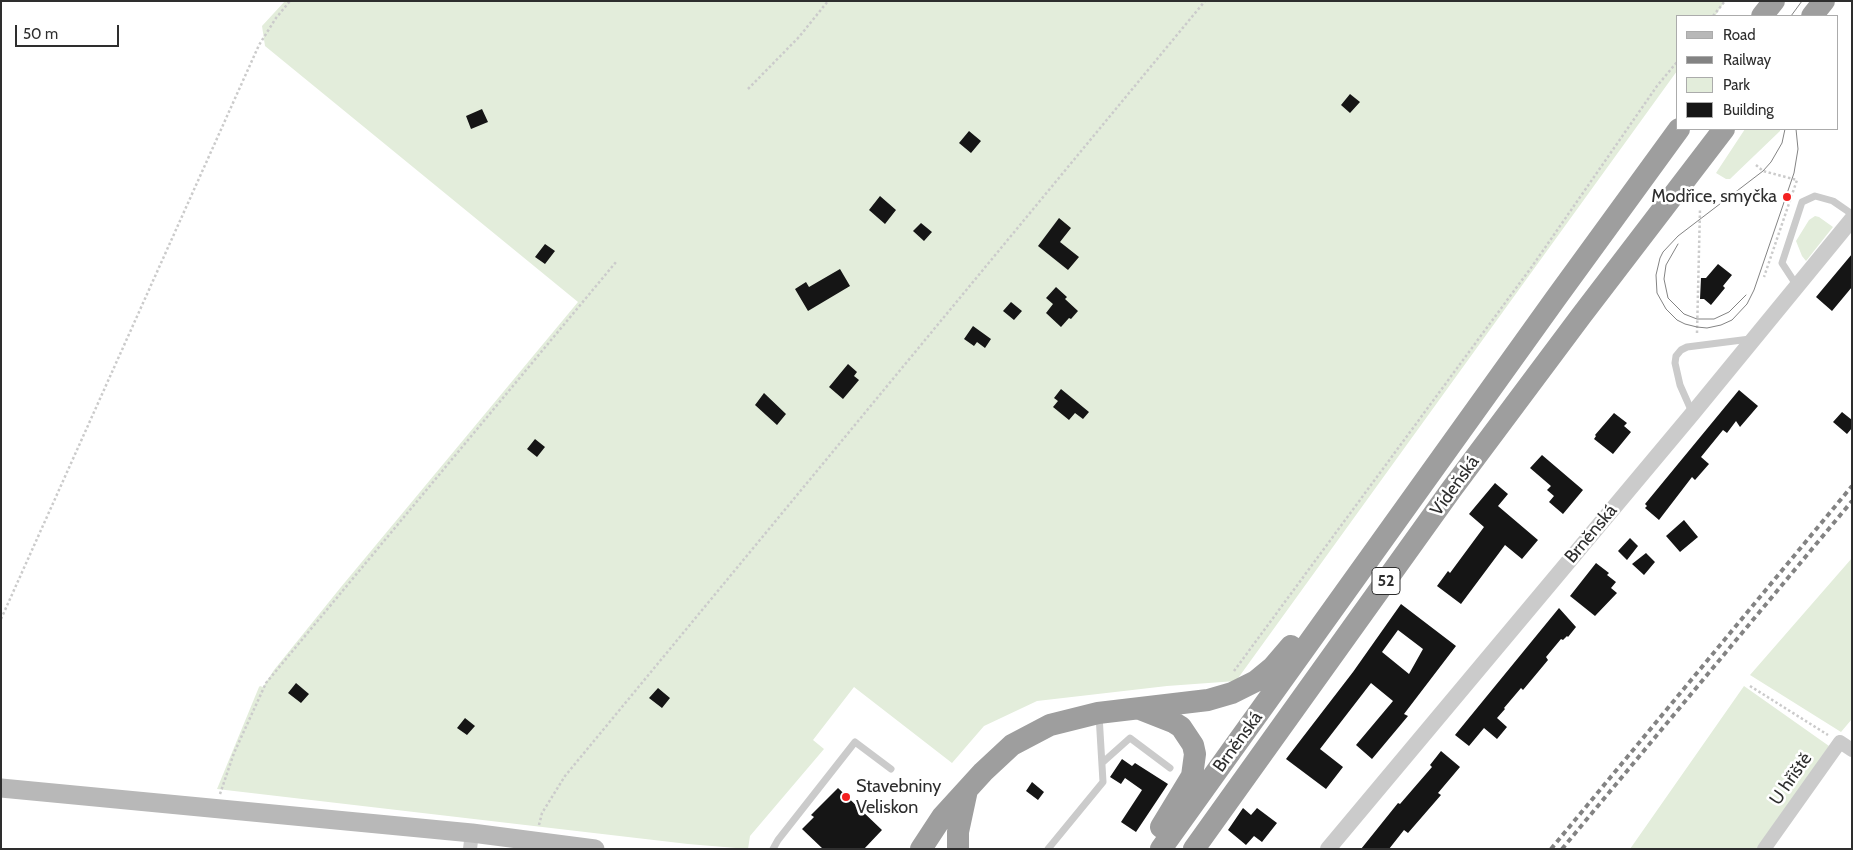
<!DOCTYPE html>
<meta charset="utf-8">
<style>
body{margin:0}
#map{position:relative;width:1853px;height:850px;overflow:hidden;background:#fff;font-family:Cabin,sans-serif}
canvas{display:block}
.frame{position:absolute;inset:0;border:2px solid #2e2e2e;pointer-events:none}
.legend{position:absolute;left:1676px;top:15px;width:162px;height:115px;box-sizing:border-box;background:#fff;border:1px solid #ababab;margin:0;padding:6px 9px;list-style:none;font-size:15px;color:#2e2e2e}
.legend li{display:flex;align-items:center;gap:10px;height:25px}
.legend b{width:25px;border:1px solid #ababab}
.scale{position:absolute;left:15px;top:25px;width:104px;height:22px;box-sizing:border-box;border:2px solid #2e2e2e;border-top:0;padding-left:6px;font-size:15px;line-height:18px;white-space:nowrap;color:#2e2e2e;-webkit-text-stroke:4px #fff;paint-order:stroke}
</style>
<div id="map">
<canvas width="1853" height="850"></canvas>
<div class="frame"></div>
<ul class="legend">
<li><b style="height:6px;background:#b8b8b8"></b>Road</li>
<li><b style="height:6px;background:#838383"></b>Railway</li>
<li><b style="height:14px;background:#e3eddb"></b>Park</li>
<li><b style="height:14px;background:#151515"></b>Building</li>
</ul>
<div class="scale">50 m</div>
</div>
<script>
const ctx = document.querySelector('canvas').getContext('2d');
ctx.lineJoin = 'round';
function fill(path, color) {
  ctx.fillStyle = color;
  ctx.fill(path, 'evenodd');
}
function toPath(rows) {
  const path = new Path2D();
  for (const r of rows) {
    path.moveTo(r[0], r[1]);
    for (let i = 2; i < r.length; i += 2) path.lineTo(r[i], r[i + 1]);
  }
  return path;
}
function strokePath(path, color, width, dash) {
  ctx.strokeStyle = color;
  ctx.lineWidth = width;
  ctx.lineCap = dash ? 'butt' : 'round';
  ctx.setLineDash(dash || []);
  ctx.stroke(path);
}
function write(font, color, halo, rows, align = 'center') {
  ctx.font = font + ' Cabin,sans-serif';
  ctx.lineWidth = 5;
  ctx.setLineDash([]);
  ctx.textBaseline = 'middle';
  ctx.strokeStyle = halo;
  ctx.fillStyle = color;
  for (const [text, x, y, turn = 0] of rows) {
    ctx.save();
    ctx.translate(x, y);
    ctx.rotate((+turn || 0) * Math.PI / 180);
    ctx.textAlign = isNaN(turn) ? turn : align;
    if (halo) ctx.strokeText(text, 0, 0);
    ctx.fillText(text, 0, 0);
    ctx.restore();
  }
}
fill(toPath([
 [285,1,1725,1,1715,16,1677,16,1677,71,1236,681,1167,686,1037,701,984,726,952,763,854,687,813,740,824,749,750,836,748,849,688,844,217,789,259,687,260,686,263,687,274,670,341,587,578,302,265,46,262,26],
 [1745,129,1780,129,1780,131,1730,179,1726,179,1716,173],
 [1815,216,1819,217,1833,227,1806,261,1802,256,1796,241,1809,220],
 [1852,558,1852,719,1841,732,1750,675],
 [1744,686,1829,746,1758,849,1630,849]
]), '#e3eddb');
fill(toPath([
 [1350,94,1360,102,1350,113,1341,105],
 [482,109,488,122,471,129,466,116],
 [969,131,981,141,971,153,959,143],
 [880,196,896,210,885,224,869,210],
 [1059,218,1071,228,1060,242,1079,257,1068,270,1038,246],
 [921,223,932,232,924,241,913,231],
 [545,244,555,251,545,264,535,257],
 [1852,254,1852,287,1832,311,1816,297],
 [1718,264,1732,275,1723,286,1725,288,1711,305,1704,299,1700,299,1701,278,1706,278],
 [840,269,850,286,808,311,795,289,806,282,809,287],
 [1056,287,1067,297,1065,299,1078,311,1071,319,1069,318,1061,327,1046,313,1053,304,1046,298],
 [1011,302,1022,311,1014,320,1003,311],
 [973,326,991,339,985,348,977,342,974,346,964,339],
 [848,364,857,372,854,376,859,380,843,399,829,387],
 [1061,389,1089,412,1083,419,1075,413,1069,420,1053,407,1058,401,1054,398],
 [1739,390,1758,406,1740,427,1736,421,1727,433,1723,430,1701,457,1709,464,1695,480,1692,477,1659,520,1645,508,1647,506,1645,504],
 [764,393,786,414,777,425,755,405],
 [1842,412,1852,420,1852,428,1847,434,1833,422],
 [1614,413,1627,423,1624,426,1631,432,1613,454,1594,439,1596,436,1595,435],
 [535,439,545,447,537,457,527,449],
 [1542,455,1583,490,1563,514,1549,502,1554,496,1547,490,1551,486,1530,468],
 [1495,483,1508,494,1498,506,1538,540,1522,559,1505,545,1461,604,1437,586,1448,571,1450,573,1484,527,1469,514],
 [1684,520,1698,537,1680,552,1666,536],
 [1630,538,1638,546,1627,560,1618,551],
 [1646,553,1655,562,1644,575,1632,564],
 [1596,563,1609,573,1607,575,1616,582,1611,588,1617,593,1595,616,1570,596],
 [1401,604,1456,646,1404,714,1408,716,1372,759,1356,745,1393,701,1371,683,1320,749,1343,767,1326,789,1286,759,1353,672],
 [1398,630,1423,649,1409,674,1382,652],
 [1559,608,1576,627,1568,637,1567,636,1563,640,1561,639,1546,657,1548,660,1523,690,1521,688,1504,708,1505,709,1497,718,1507,727,1497,739,1484,728,1469,746,1455,735],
 [296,683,309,694,301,703,288,693],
 [658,688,670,698,662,708,649,698],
 [465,718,475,726,467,735,457,728],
 [1441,751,1460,767,1438,793,1441,795,1408,833,1404,830,1389,849,1361,849,1398,803,1400,804,1432,767,1430,765],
 [1122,759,1132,766,1135,763,1168,784,1136,832,1121,822,1142,790,1125,778,1121,784,1110,777],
 [1032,782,1044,792,1038,800,1026,791],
 [838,788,882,830,864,849,823,849,802,829,814,817,811,815],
 [1243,808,1251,815,1257,808,1277,823,1262,842,1254,836,1246,845,1228,830]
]), '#151515');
strokePath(toPath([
 [1713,16,1725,1],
 [748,89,799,37,828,1],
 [1756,165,1763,171,1797,180,1764,277],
 [1697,333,1700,209],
 [1,619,259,45,276,18,290,1],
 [1234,671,1533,265,1657,86,1677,62],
 [1750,686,1828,735],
 [220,794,234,753,266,683,616,262],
 [539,825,542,813,565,776,1205,1]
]), '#cbcbcb', 2.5, [2.5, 2.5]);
strokePath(toPath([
 [1797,286,1782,263,1802,202,1815,196,1833,201,1852,214],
 [1692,412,1680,385,1675,363,1676,356,1681,350,1687,347,1750,339],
 [1102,763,1130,738,1170,768],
 [773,849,778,840,855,742,891,769],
 [1048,849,1103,782,1099,715]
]), '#cbcbcb', 7);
strokePath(toPath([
 [470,849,472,833],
 [1764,849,1840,742,1852,750]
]), '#cbcbcb', 14);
strokePath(toPath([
 [1328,849,1693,413,1852,219]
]), '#cbcbcb', 16);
strokePath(toPath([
 [1,788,472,833,595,849]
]), '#b8b8b8', 19);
strokePath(toPath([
 [1762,16,1774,1],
 [1812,16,1824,1],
 [1140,709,1173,722,1181,727,1193,745,1195,754,1192,776,1161,827],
 [921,849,942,817,983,772,1012,745,1050,725,1098,713,1208,700,1232,693,1256,681,1273,667,1291,646],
 [958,849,958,832,967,790],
 [1161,849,1556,298,1679,129],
 [1194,849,1451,490,1581,316,1724,129]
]), '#9e9e9e', 22);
strokePath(toPath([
 [1791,16,1802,1],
 [1785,129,1782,143,1771,162,1763,171,1678,236,1663,252,1660,258,1656,275,1657,293,1666,309,1677,320,1685,324,1697,327,1707,328,1721,325,1732,320,1747,304,1754,290,1794,173,1798,149,1796,129],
 [1678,244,1666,265,1664,279,1668,298,1684,314,1697,319,1714,319,1729,312,1746,295]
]), '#838383', 1);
strokePath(toPath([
 [1551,849,1852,486],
 [1562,849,1852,501]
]), '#838383', 4, [5, 4]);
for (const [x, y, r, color] of [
 [1787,197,5,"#f42121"],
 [846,797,5,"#f42121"]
]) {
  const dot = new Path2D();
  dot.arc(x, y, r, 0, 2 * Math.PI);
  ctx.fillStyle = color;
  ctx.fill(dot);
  strokePath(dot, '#fff', 2);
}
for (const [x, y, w] of [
 [1386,581,28]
]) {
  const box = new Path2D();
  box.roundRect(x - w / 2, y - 13.5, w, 27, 4);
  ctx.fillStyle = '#fff';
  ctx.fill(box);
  strokePath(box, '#2e2e2e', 1);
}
write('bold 16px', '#2e2e2e', null, [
 ["52",1386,581]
]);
write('18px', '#2e2e2e', '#fff', [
 ["Modřice, smyčka",1777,197],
 ["Stavebniny",856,787,"left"],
 ["Veliskon",856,808,"left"]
], 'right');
write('18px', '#2e2e2e', '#fff', [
 ["Vídeňská",1455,486,-54],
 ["Brněnská",1591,534,-50],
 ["Brněnská",1238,742,-54],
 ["U hřiště",1791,779,-55]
]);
</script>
